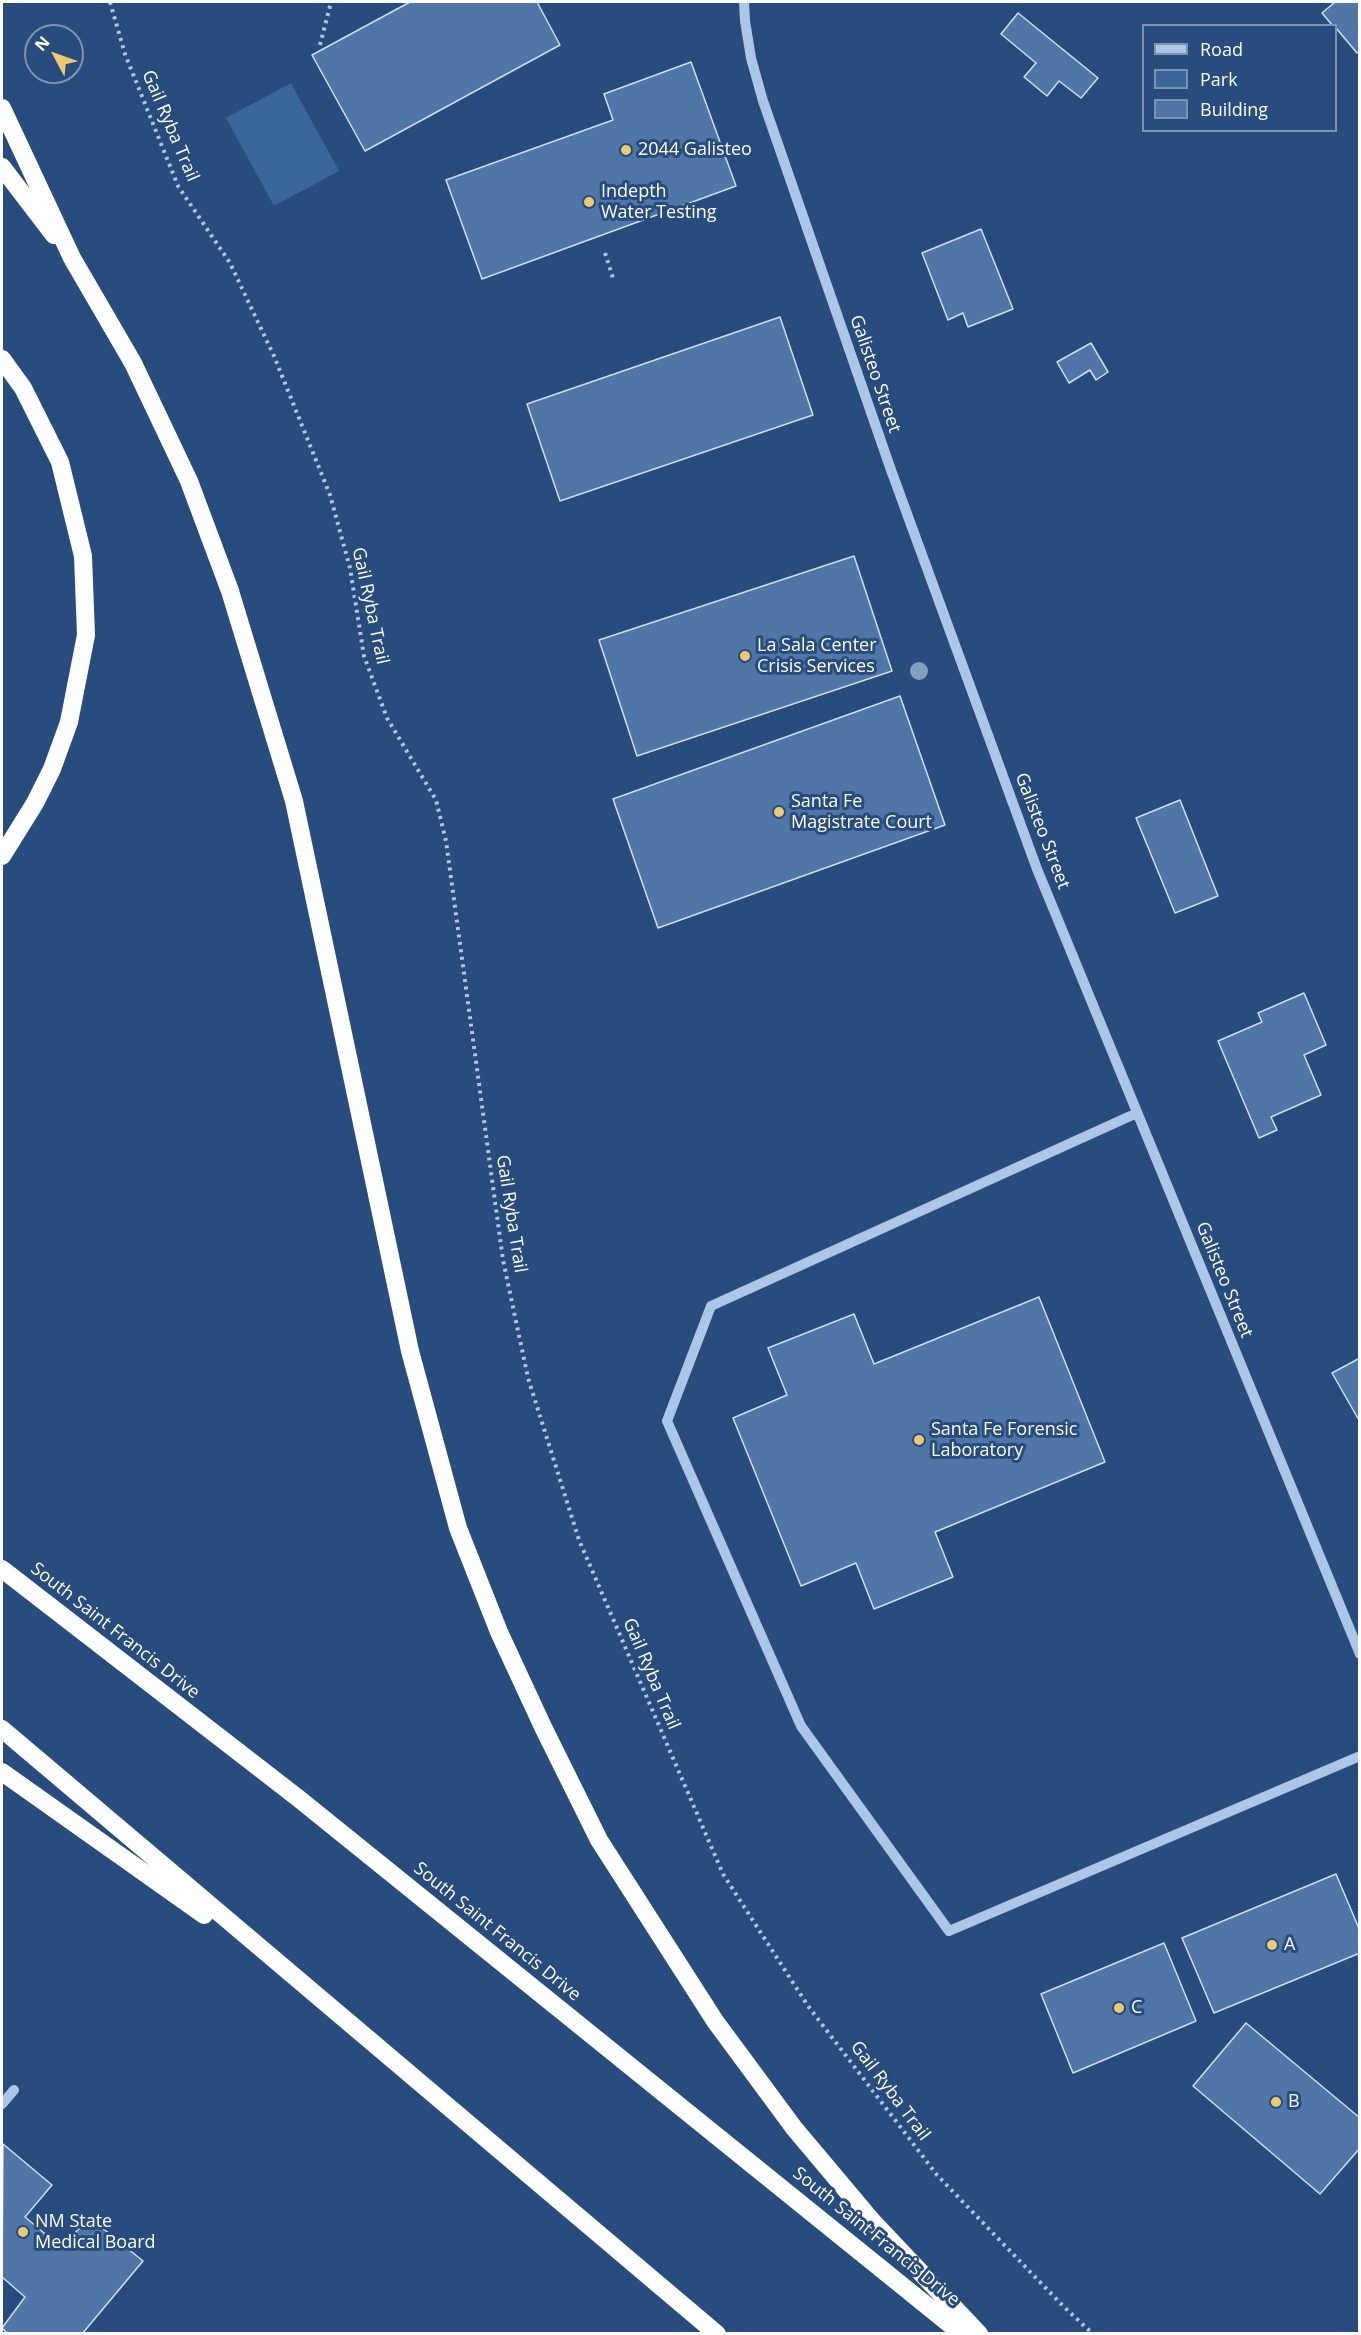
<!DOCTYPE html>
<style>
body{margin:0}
#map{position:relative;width:1361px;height:2335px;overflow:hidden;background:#274c7d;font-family:"Open Sans",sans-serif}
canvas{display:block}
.frame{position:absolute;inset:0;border:3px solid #fff;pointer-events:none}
.legend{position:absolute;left:1142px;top:24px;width:195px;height:108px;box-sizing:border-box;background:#274c7d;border:2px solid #7d94b1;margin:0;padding:8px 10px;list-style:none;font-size:18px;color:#fff}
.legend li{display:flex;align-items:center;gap:12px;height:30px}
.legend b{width:30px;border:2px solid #7d94b1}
.north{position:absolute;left:24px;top:24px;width:60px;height:60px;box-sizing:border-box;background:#274c7d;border:2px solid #7d94b1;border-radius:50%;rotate:311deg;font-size:16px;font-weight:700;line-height:24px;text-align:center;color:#fff}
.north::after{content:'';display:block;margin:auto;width:21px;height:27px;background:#edca72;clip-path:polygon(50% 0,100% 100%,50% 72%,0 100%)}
</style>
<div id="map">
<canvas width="1361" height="2335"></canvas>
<div class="frame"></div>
<ul class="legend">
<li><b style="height:8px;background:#acc6e5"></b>Road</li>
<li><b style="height:16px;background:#3b669b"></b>Park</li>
<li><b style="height:16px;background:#4f76a6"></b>Building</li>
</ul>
<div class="north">N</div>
</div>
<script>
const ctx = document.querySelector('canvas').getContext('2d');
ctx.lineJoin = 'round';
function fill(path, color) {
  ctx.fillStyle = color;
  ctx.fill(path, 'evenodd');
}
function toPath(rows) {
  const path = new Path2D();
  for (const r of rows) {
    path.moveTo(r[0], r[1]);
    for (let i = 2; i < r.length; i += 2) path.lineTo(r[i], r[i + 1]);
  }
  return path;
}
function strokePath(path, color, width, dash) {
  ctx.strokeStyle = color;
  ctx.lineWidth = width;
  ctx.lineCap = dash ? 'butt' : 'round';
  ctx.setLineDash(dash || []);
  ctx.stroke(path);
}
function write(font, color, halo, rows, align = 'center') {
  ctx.font = font + ' "Open Sans",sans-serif';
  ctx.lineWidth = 6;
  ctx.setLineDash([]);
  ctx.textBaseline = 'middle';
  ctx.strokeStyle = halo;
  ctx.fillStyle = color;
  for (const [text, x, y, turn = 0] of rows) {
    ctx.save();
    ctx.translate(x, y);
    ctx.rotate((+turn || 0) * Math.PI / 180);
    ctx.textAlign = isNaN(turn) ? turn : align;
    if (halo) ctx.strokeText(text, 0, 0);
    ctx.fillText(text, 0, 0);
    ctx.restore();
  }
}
fill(toPath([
 [291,83,339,171,274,206,226,118]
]), '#3b669b');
const building = toPath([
 [410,2,537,2,560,45,365,151,312,55,410,2],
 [1335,2,1360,2,1360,51,1357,53,1336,28,1336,26,1333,26,1322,13,1335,2],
 [1018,13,1098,78,1081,98,1059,81,1047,96,1024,77,1036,63,1001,34,1018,13],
 [691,62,736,186,482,279,446,180,613,120,604,94,691,62],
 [981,229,1013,309,968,327,963,313,948,320,922,253,981,229],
 [780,317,813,415,560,501,527,404,780,317],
 [1091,343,1108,372,1096,380,1090,370,1069,383,1057,362,1091,343],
 [854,556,892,671,637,756,599,640,854,556],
 [900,696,945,825,658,928,613,799,900,696],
 [1180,800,1218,896,1175,913,1136,818,1180,800],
 [1304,993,1326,1045,1304,1055,1321,1095,1271,1117,1277,1130,1259,1138,1218,1041,1262,1022,1258,1013,1304,993],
 [1039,1297,1105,1462,935,1532,953,1577,874,1609,856,1563,801,1586,733,1418,787,1395,768,1348,854,1314,874,1364,1039,1297],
 [1360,1358,1360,1422,1332,1373,1360,1358],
 [1336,1874,1360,1931,1360,1953,1214,2013,1182,1938,1336,1874],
 [1164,1943,1196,2021,1073,2073,1041,1994,1164,1943],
 [1246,2023,1360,2118,1360,2148,1320,2194,1193,2086,1246,2023],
 [3,2144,52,2185,25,2217,62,2248,89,2217,143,2261,82,2334,8,2334,2,2328,25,2297,2,2277,3,2144]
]);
fill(building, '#4f76a6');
strokePath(building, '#cfe0f4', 1.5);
strokePath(toPath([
 [110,2,125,54,178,186,230,263,274,356,330,495,350,568,364,656,387,718,436,800,446,841,503,1260,528,1378,579,1540,723,1874,808,2006,937,2175,1063,2306,1093,2334],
 [320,45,331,2],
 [605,253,614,281]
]), '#acc6e5', 4, [3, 4.5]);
strokePath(toPath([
 [744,2,745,21,751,58,763,101,891,470,1037,869,1360,1654],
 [1137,1113,711,1306,667,1421,801,1726,949,1931,1360,1756],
 [2,2104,14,2090]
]), '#acc6e5', 10);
strokePath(toPath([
 [2,108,72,258,133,363,189,481,230,591,294,801,410,1351,458,1528,499,1632,543,1727,599,1840,715,2021,794,2128,873,2222,979,2334],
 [2,167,54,235],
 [2,359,23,388,60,462,83,556,86,635,69,722,52,769,35,803,2,856],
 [2,1569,298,1798,962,2334],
 [2,1729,717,2334],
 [2,1772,204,1915]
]), '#fff', 18);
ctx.fillStyle = '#839dbe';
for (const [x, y] of [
 [919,671]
]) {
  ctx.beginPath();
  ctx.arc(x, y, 9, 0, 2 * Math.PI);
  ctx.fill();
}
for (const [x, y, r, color] of [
 [626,150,6,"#edca72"],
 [589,202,6,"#edca72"],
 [745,656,6,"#edca72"],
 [779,812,6,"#edca72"],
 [919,1440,6,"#edca72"],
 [1272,1945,6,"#edca72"],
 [1119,2008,6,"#edca72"],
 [1276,2102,6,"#edca72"],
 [23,2232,6,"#edca72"]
]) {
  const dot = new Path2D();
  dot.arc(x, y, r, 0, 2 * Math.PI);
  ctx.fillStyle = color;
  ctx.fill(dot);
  strokePath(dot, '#274c7d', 2);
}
write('18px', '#fff', '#274c7d', [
 ["Gail Ryba Trail",170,126,67],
 ["Galisteo Street",875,374,71],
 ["Gail Ryba Trail",370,606,78],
 ["Galisteo Street",1042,831,69],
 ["Gail Ryba Trail",511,1214,81],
 ["Galisteo Street",1224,1280,68],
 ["South Saint Francis Drive",115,1631,38],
 ["Gail Ryba Trail",651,1674,67],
 ["South Saint Francis Drive",497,1932,39],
 ["Gail Ryba Trail",890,2091,53],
 ["South Saint Francis Drive",876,2237,39]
]);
write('18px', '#fff', '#274c7d', [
 ["2044 Galisteo",638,150],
 ["Indepth",601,192],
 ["Water Testing",601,213],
 ["La Sala Center",757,646],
 ["Crisis Services",757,667],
 ["Santa Fe",791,802],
 ["Magistrate Court",791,823],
 ["Santa Fe Forensic",931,1430],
 ["Laboratory",931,1451],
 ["A",1284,1945],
 ["C",1131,2008],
 ["B",1288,2102],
 ["NM State",35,2222],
 ["Medical Board",35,2243]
], 'left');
</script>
